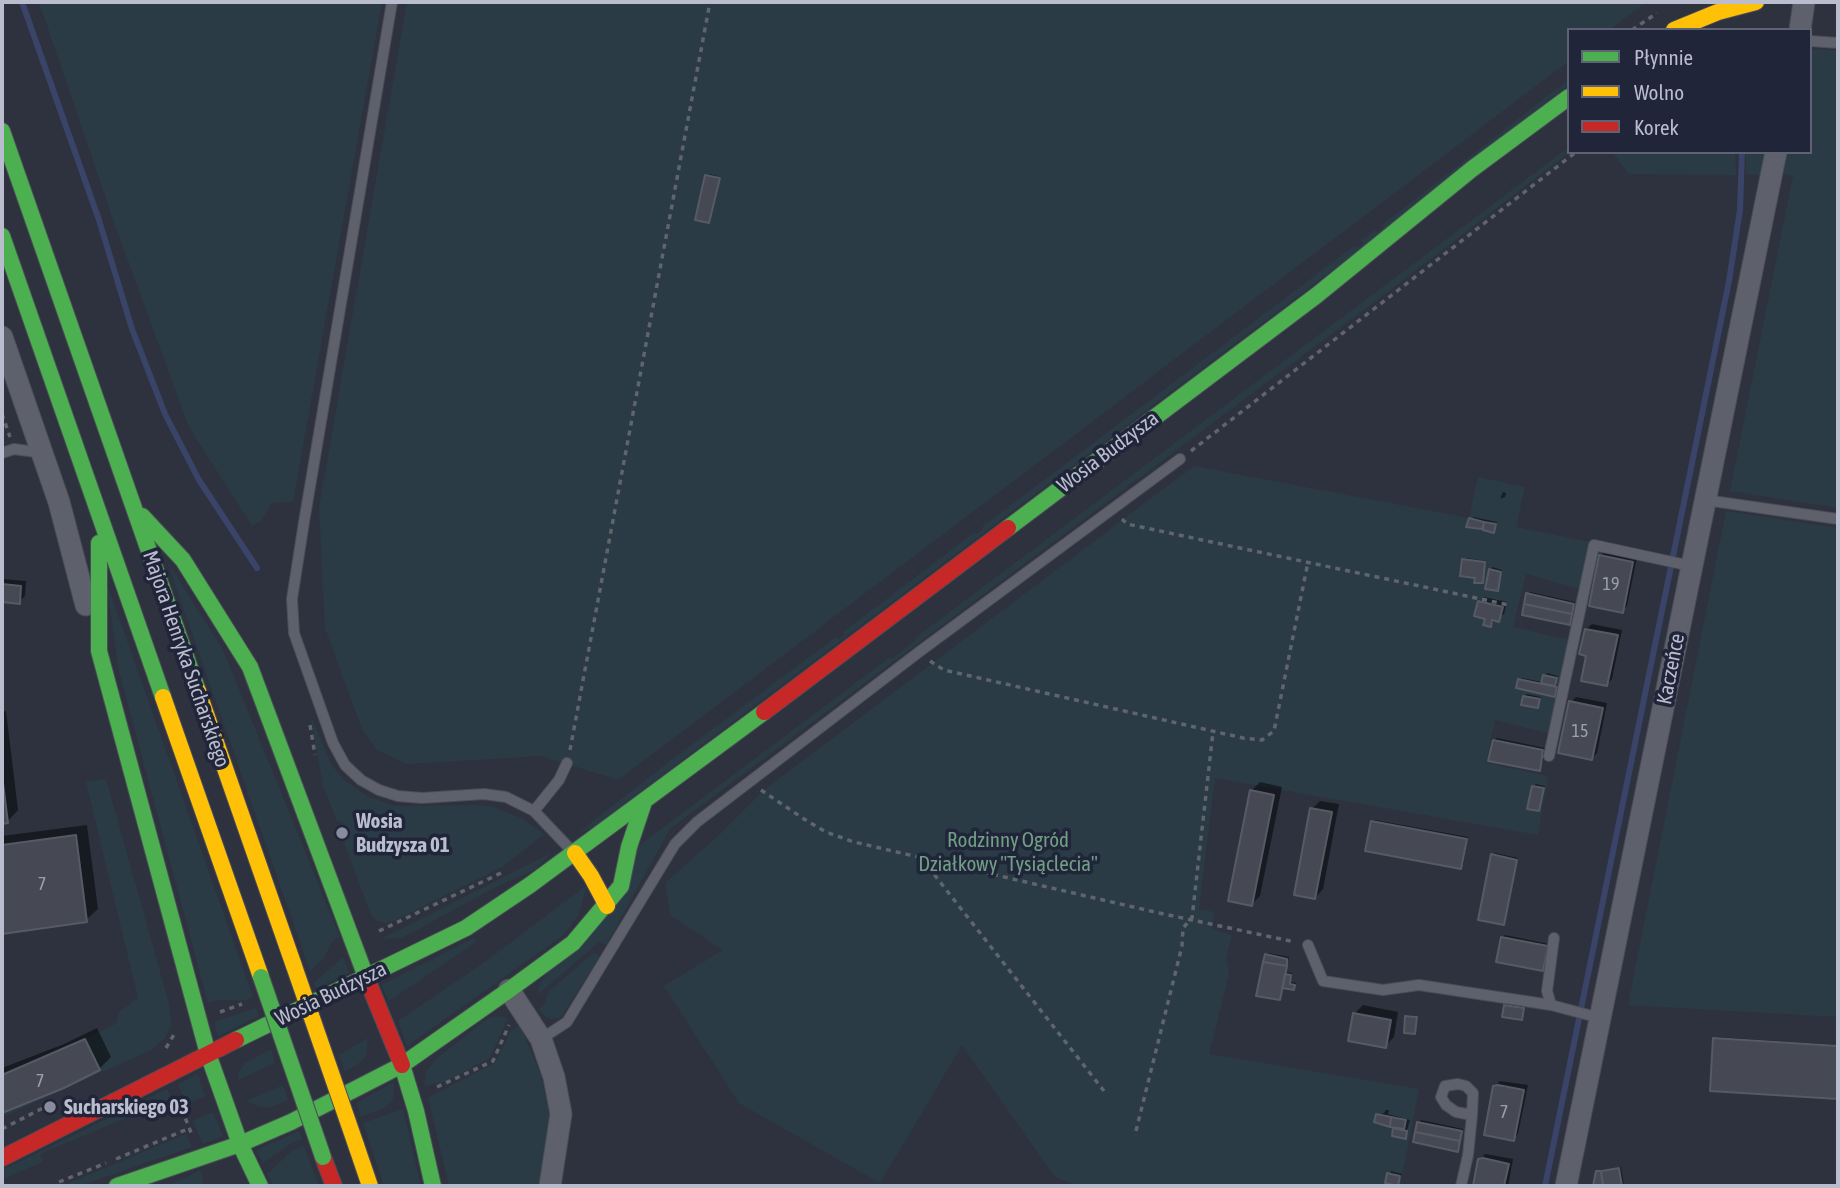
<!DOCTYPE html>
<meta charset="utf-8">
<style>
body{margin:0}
#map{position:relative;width:1840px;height:1188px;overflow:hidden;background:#2e323e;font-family:"Asap Condensed",sans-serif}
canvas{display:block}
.frame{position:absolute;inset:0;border:4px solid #b9bdcd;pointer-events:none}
.legend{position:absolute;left:1567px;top:28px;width:245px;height:126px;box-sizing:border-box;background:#20253a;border:2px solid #5d6275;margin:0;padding:9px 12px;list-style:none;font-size:21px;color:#b9bdcd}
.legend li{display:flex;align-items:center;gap:14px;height:35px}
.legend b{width:35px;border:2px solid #5d6275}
</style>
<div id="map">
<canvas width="1840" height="1188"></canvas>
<div class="frame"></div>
<ul class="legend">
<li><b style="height:9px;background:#4caf50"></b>Płynnie</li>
<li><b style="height:9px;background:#ffc107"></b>Wolno</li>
<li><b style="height:9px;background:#c62828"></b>Korek</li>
</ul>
</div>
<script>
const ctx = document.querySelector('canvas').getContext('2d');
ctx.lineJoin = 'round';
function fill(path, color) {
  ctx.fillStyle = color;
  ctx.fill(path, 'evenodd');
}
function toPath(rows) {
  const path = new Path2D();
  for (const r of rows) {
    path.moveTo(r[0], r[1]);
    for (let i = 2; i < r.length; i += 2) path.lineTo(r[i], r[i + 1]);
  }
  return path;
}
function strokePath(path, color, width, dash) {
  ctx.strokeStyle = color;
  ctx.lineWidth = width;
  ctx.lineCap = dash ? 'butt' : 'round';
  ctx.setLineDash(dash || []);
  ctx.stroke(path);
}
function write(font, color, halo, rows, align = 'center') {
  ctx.font = font + ' "Asap Condensed",sans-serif';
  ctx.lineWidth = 7;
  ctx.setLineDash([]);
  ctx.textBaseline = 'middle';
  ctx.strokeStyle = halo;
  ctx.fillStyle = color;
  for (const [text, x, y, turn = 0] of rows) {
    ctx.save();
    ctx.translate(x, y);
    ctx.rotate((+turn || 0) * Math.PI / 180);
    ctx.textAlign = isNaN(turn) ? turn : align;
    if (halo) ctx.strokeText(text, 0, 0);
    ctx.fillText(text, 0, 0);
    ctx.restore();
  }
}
fill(toPath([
 [39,2,382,2,293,502,272,503,261,521,252,526,189,427,116,228],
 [407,2,1646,2,1609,30,1569,30,1569,61,618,780,541,756,407,764,377,750,362,729,325,628,319,508],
 [1810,49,1838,50,1838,508,1730,491,1793,176,1781,174,1785,152,1810,152],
 [1569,79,1569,85,1446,178,1354,254,592,828,579,832,670,761,836,637,838,639,844,635,843,632,975,532,977,534,983,530,982,527,1354,246,1357,248,1363,244,1361,241,1375,230,1377,232,1383,228,1382,225],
 [1569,147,1570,152,1381,297,670,829,606,945,599,942,537,995,539,985,636,848,890,657,892,659,916,640,915,638],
 [1612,152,1735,152,1736,175,1629,174],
 [1746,152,1770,152,1765,175,1746,174],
 [1194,466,1469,518,1478,477,1525,487,1516,527,1589,542,1580,589,1526,574,1513,627,1569,640,1551,734,1495,720,1486,763,1548,776,1538,835,1215,778,1199,909,1214,912,1212,929,1232,935,1226,958,1229,974,1209,1054,1419,1089,1400,1186,1080,1186,1055,1177,962,1045,880,1183,739,1103,664,986,723,950,670,915,665,883,717,837,763,791],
 [1726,511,1838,528,1838,1017,1628,1005],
 [167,561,223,650,340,937,332,941,325,957,310,971],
 [106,581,253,997,245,1000,220,1000,208,1003,119,671],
 [310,714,331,764,343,779,368,797,395,806,478,805,494,807,521,818,544,834,502,867,396,920,385,923,377,921,371,915,341,834,346,832,342,821,337,822,323,785],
 [106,779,169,1004,171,1025,165,1038,151,1050,2,1117,2,1113,64,1088,100,1070,85,1039,117,1023,119,1012,138,998,86,782],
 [551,853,536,869,494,888,402,938,381,939],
 [587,885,579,914,565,934,407,1046,398,1021,489,959],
 [474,938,476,942,389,1001,381,985],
 [594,953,600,956,561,1017,551,1019,546,1017,539,1009,544,1005,548,992],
 [343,957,349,972,316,989,314,983],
 [256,1008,259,1016,218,1036,214,1022],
 [498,1016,508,1018,490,1058,444,1082,424,1086,426,1072,436,1059,488,1018],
 [520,1025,541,1075,549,1112,549,1132,540,1186,449,1186,428,1098,496,1062,509,1033],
 [368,1038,366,1056,358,1064,345,1072,339,1055],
 [271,1049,275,1063,238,1080,239,1072,245,1063],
 [198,1074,205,1096,186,1104,178,1084],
 [394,1082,393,1100,384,1108,361,1117,356,1103],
 [283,1085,288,1100,269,1108,258,1106,246,1101],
 [167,1089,171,1099,40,1154,43,1162,2,1179,2,1170],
 [403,1109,421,1186,384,1186,363,1123],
 [213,1112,223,1136,203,1144,193,1121],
 [299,1131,302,1139,291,1143,263,1163,256,1150],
 [186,1134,192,1147,79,1186,62,1186],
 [304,1146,319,1186,274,1186,267,1174,293,1150],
 [201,1170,203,1179,202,1186,167,1186]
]), '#2a3b45');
fill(toPath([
 [709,174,721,177,708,221,707,176],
 [1503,492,1506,493,1505,497,1500,499],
 [1473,517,1497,522,1496,528,1494,531,1468,526],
 [1606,551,1637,557,1627,606,1622,611,1601,556],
 [1466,558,1486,561,1482,582,1464,560],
 [1492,567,1502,570,1497,589,1490,570],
 [2,579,26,581,25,596,19,602,2,600],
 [1530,592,1575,602,1571,621,1569,623,1528,594],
 [1484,597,1507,602,1504,614,1490,625,1479,602],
 [1592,624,1622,630,1612,679,1607,684,1589,655,1586,629],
 [1547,673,1558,676,1555,695,1519,680,1522,678,1543,682],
 [1527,694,1541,697,1540,704,1537,707,1524,697],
 [1576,697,1607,703,1597,753,1592,758,1571,702],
 [6,711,18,810,7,822,2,822,2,712],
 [1497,738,1545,748,1541,767,1539,769,1494,740],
 [1260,782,1282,787,1260,896,1252,904,1251,791],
 [1536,784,1545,786,1539,810,1534,786],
 [1320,801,1339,804,1323,889,1315,898,1312,809],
 [1375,820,1468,837,1463,865,1461,867,1372,822],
 [87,825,98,909,86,920,2,932,2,836],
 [1495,853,1518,858,1503,923,1492,855],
 [1505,935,1549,944,1544,967,1542,970,1503,937],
 [1268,953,1289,957,1286,972,1292,973,1291,982,1296,983,1293,988,1283,986,1279,998,1266,955],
 [1508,1003,1525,1006,1523,1016,1521,1018,1506,1006],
 [1363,1005,1398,1012,1394,1037,1385,1046,1354,1014],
 [1409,1015,1418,1016,1415,1032,1407,1017],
 [97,1028,111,1057,99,1069,63,1087,2,1111,2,1068,64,1044],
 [1717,1037,1838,1045,1838,1097,1712,1089,1715,1039],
 [1500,1081,1528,1085,1518,1134,1513,1139,1495,1086],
 [1386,1110,1389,1110,1388,1114,1410,1120,1405,1137,1394,1135,1395,1126,1377,1115,1384,1113],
 [1421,1120,1463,1129,1459,1148,1457,1150,1419,1123],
 [1485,1154,1513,1159,1508,1186,1474,1186,1480,1160],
 [1621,1167,1624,1186,1594,1186,1600,1170],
 [1391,1171,1402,1174,1397,1186,1387,1182]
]), '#0007');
strokePath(toPath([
 [22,2,99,220,132,329,165,414,199,480,257,568],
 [1545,1186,1729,281,1740,210,1742,152]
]), '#3a4368', 6);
const building = toPath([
 [705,175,720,178,709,223,695,220,705,175],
 [1469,518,1484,522,1482,529,1466,527,1469,518],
 [1484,522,1496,524,1494,533,1483,530,1484,522],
 [1599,555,1633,562,1623,613,1589,606,1599,555],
 [1462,559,1485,562,1483,583,1474,583,1475,578,1460,576,1462,559],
 [1489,569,1501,572,1498,591,1485,589,1489,569],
 [2,584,21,586,20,604,2,602,2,584],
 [1526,593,1574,604,1572,614,1524,604,1526,593],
 [1478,601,1503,607,1499,622,1492,620,1491,627,1483,625,1485,619,1474,616,1478,601],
 [1524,604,1572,614,1570,625,1522,615,1524,604],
 [1585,629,1618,635,1607,686,1581,681,1586,656,1579,654,1585,629],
 [1543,675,1557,678,1555,686,1541,683,1543,675],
 [1518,679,1557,687,1555,697,1516,688,1518,679],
 [1523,696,1540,699,1538,708,1521,705,1523,696],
 [1569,701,1603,708,1592,760,1558,753,1569,701],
 [1493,740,1543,750,1540,771,1488,761,1493,740],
 [2,775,8,823,2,824,2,775],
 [1532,786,1544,788,1539,811,1527,809,1532,786],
 [1250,790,1274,795,1252,906,1228,901,1250,790],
 [1310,808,1332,812,1315,899,1294,895,1310,808],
 [1371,821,1467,839,1461,869,1365,851,1371,821],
 [76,835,87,922,2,934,2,845,76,835],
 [1491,854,1517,860,1504,925,1478,920,1491,854],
 [1501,937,1548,946,1543,971,1496,962,1501,937],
 [1265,954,1287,959,1287,966,1263,962,1265,954],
 [1263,962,1287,966,1280,1000,1256,996,1263,962],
 [1285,974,1291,975,1290,984,1295,985,1294,990,1282,988,1285,974],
 [1504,1005,1524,1008,1522,1020,1502,1017,1504,1005],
 [1353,1013,1391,1020,1386,1048,1348,1041,1353,1013],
 [1405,1016,1417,1017,1415,1034,1404,1033,1405,1016],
 [1713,1038,1838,1046,1838,1099,1710,1091,1713,1038],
 [85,1039,100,1070,64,1088,2,1113,2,1075,85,1039],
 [1498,1085,1524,1090,1514,1141,1484,1135,1493,1086,1498,1085],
 [1376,1114,1391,1117,1390,1127,1374,1122,1376,1114],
 [1391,1117,1406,1120,1404,1129,1390,1127,1391,1117],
 [1417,1122,1462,1131,1460,1141,1415,1132,1417,1122],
 [1393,1128,1407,1131,1406,1139,1392,1136,1393,1128],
 [1415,1132,1460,1141,1458,1152,1413,1142,1415,1132],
 [1483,1158,1509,1164,1504,1186,1473,1186,1478,1159,1483,1158],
 [1619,1168,1622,1186,1603,1186,1601,1171,1619,1168],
 [1596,1171,1601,1171,1603,1186,1593,1186,1596,1171],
 [1387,1173,1400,1176,1398,1186,1385,1183,1387,1173]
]);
fill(building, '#464953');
strokePath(building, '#565a65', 2);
const lane = toPath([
 [392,2,304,522,292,599,294,633,333,743,345,765,361,780,379,790,398,796,422,798,484,794,506,797,534,811,573,852],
 [1810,41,1838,43],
 [2,453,14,449,43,453],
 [1705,500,1838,519],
 [1549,756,1594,545,1691,566],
 [534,811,559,780,567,763],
 [1554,938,1547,991,1551,1005,1600,1018],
 [1308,945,1323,981,1383,990,1419,985,1551,1005],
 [541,1039,567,1022,675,844,697,822,919,652,1180,459],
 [1461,1186,1468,1155,1472,1115,1473,1093,1466,1086,1458,1084,1445,1086,1441,1097,1446,1105,1456,1112,1472,1115]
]);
const street = toPath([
 [1800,30,1804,2],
 [2,337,59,502,86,605],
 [509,990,541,1039,554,1077,561,1114,550,1186],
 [1566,1186,1776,152]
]);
const fast = toPath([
 [2,131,198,691],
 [2,236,163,697],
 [142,516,183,560,250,667,366,977],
 [1008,528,1317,295,1472,169,1569,97],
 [99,543,99,651],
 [99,651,208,1054,240,1144],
 [236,1040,466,928,530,885,764,712],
 [402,1065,416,1111,433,1186],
 [240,1144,260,1186],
 [117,1186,240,1144,291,1122,402,1065,509,990,573,943,621,886,629,847,644,802]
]);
const slow = toPath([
 [1674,30,1718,12,1756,2],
 [198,691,294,966],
 [163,697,261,977],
 [575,853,591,876,607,906],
 [356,1145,370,1186]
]);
const jam = toPath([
 [764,712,1008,528],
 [366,977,402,1065],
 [323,1157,334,1186],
 [2,1158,236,1040]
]);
strokePath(lane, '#4a4d56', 12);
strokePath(street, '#4a4d56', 23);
strokePath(fast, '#4a4d56', 18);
strokePath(slow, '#4a4d56', 18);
strokePath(jam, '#4a4d56', 18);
strokePath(toPath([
 [1632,30,1657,13],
 [2,414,10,437],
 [1191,451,1576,152],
 [1122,519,1127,524,1509,605],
 [930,661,944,670,1243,738,1262,740,1274,731,1308,562],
 [310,725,315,755],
 [570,750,710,2],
 [761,790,804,819,826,832,854,842,1159,913,1295,942],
 [922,859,1104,1091],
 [379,931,501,873],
 [220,1012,242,1004],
 [166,1048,176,1031],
 [437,1087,493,1061,509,1025],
 [178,1100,192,1135],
 [151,1112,178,1101],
 [2,1129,43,1108],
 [1136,1131,1182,946,1183,928,1192,918,1213,732],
 [116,1159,190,1128],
 [59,1182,106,1163]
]), '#60646d', 3.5, [5, 5]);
strokePath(lane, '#5e616b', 10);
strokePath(street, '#5e616b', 21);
strokePath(fast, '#4caf50', 16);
strokePath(slow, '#ffc107', 16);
strokePath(jam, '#c62828', 16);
const fastBridge = toPath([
 [261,977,323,1157]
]);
const slowBridge = toPath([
 [294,966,356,1145]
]);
strokePath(fastBridge, '#4b4e59', 18, []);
strokePath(slowBridge, '#4b4e59', 18, []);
strokePath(fastBridge, '#4caf50', 16);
strokePath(slowBridge, '#ffc107', 16);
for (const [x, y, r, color] of [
 [342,833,7,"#888c9b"],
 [50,1107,7,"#888c9b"]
]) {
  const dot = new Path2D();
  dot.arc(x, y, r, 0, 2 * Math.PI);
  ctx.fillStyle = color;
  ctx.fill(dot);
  strokePath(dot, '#20253a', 2.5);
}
write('18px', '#9ca0ae', null, [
 ["19",1611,584],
 ["15",1580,731],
 ["7",42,884],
 ["7",40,1081],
 ["7",1504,1112]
]);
write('21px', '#b9bdcd', '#20253a', [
 ["Wosia Budzysza",1108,452,-37],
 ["Majora Henryka Sucharskiego",186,659,71],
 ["Kaczeńce",1671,669,-79],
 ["Wosia Budzysza",331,994,-26]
]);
write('bold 21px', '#b9bdcd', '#20253a', [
 ["Wosia",356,821],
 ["Budzysza 01",356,845],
 ["Sucharskiego 03",64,1107]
], 'left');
write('21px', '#709f84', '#20253a', [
 ["Rodzinny Ogród",1008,840],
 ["Działkowy \"Tysiąclecia\"",1008,864]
]);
</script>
